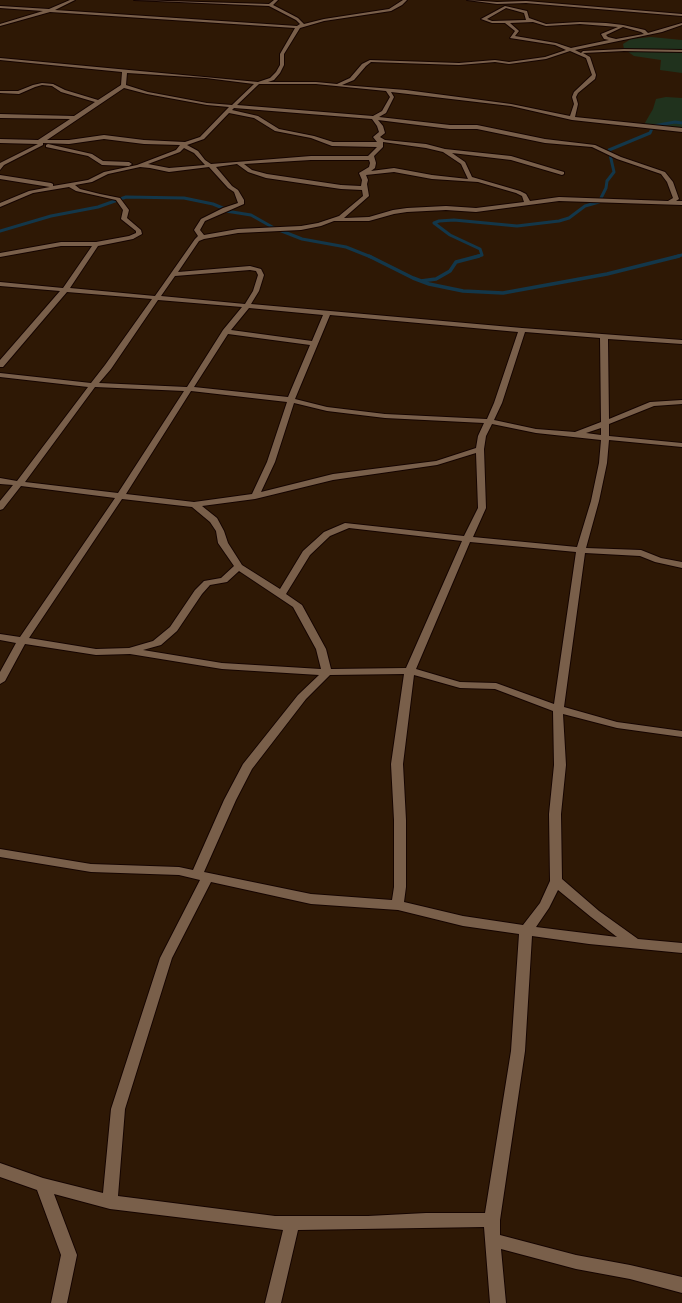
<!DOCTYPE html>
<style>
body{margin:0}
canvas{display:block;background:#2e1805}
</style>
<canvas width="682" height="1303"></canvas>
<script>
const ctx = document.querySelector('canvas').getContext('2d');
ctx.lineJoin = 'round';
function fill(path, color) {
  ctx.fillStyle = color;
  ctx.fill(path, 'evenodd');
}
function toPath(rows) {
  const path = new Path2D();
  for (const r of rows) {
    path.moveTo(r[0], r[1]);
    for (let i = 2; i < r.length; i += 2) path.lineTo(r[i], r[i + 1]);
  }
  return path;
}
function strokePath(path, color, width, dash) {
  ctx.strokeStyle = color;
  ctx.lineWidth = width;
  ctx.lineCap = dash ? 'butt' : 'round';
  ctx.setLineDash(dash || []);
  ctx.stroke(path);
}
fill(toPath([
 [651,37,682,40,682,73,660,70,661,60,634,56,624,49,623,44,631,39],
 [666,97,682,98,682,132,642,128,653,109,656,99]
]), '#20321d');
strokePath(toPath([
 [0,231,51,216,98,207,126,197,184,198,213,204,225,209,226,211,251,215,274,228,302,239,346,247,371,257],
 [475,257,482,255,480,249,450,235,434,223,439,221,454,220,517,226,559,221,569,218,585,206,599,202,606,188,607,181,614,172,609,150,650,133,653,126,675,122,682,123],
 [675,257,682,255]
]), '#13374a', 3);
strokePath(toPath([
 [369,256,413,278,429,284,463,291,503,293,607,274,679,256],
 [421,281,436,279,450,271,456,262,479,256]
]), '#13374a', 3.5);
const street = toPath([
 [70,0,75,0,55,10,297,26,300,24,296,20,269,6,134,0,269,4,274,0,278,0,273,5,298,18,304,24,324,19,389,9,403,0,407,0,402,5,391,11,324,21,300,28,284,54,284,65,280,73,274,80,268,82,316,82,337,84,350,78,362,64,370,60,459,63,495,60,509,62,545,57,566,50,555,45,510,38,515,31,505,23,492,23,481,19,505,6,527,11,529,18,546,24,580,22,606,23,623,25,645,30,648,33,682,23,682,25,662,32,575,50,581,53,583,51,624,49,682,50,682,52,624,51,583,53,590,57,596,75,595,79,578,93,576,97,578,104,575,117,682,128,682,132,572,120,511,106,391,92,394,97,386,113,379,117,450,125,477,125,545,139,595,145,621,157,665,172,673,182,679,199,676,201,682,201,682,205,559,201,476,212,446,210,407,212,394,214,369,221,334,221,321,226,301,230,238,233,204,239,199,241,178,272,250,266,261,269,264,275,259,291,251,304,522,328,682,340,682,344,608,339,609,419,650,402,682,400,682,404,654,406,609,424,609,436,682,443,682,447,609,440,607,463,599,501,586,548,641,550,661,558,682,562,682,568,655,562,640,556,585,553,564,707,617,722,682,731,682,737,617,728,563,714,566,765,561,814,562,879,599,911,638,939,682,943,682,953,589,944,532,936,525,1051,500,1220,500,1235,576,1255,630,1265,682,1277,682,1293,630,1279,576,1269,501,1249,506,1303,490,1303,484,1227,298,1230,281,1303,265,1303,283,1230,110,1209,54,1194,77,1255,67,1303,51,1303,61,1255,37,1190,0,1177,0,1163,43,1178,103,1193,111,1109,160,958,200,880,179,875,91,872,0,857,0,849,91,864,179,867,193,870,224,800,243,764,298,695,319,675,222,669,130,654,96,655,25,644,5,681,0,684,0,672,16,643,0,640,0,634,20,637,115,498,21,486,3,509,0,510,0,501,13,485,0,484,0,478,17,481,88,387,0,377,0,373,91,383,105,365,152,299,67,292,3,367,0,367,0,360,60,291,0,286,0,282,63,288,92,246,61,246,0,257,0,253,61,242,96,242,129,236,136,233,136,231,121,219,123,210,116,200,76,191,69,187,33,193,0,207,0,203,29,191,50,187,0,179,0,175,51,183,53,184,53,186,88,180,104,172,137,165,176,150,180,145,144,144,104,139,69,144,43,143,43,145,4,165,0,170,0,163,38,144,0,143,0,139,38,140,70,119,0,118,0,114,74,116,95,102,61,92,52,86,42,85,35,87,19,94,0,93,0,91,18,91,33,85,42,83,53,84,65,90,98,100,121,85,122,72,0,60,0,58,258,82,270,78,276,72,280,65,280,54,295,28,50,12,0,26,0,24,43,11,0,8,0,6,49,9,70,0],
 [506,8,524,13,526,20,492,21,487,19,506,8],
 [533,22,546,26,580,24,618,27,601,34,604,39,609,40,571,48,556,43,515,36,519,31,510,23,533,22],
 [623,27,641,32,644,34,616,39,608,37,606,35,623,27],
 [570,51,586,58,592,75,574,92,572,97,574,104,570,116,511,104,406,90,342,85,354,80,366,66,371,62,459,65,495,62,509,64,546,59,570,51],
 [127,73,206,78,254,84,232,105,207,103,148,92,126,85,127,73],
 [259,84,316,84,386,91,390,97,382,111,373,116,237,105,259,84],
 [124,88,147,94,207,105,229,107,200,137,185,142,144,140,104,135,69,140,47,140,124,88],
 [234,108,372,119,377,126,379,132,373,137,377,142,333,142,314,136,279,129,258,116,232,110,234,108],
 [229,113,254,118,275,131,311,138,332,146,377,147,368,156,311,156,211,164,205,160,198,151,187,145,204,139,229,113],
 [378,120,450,129,477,129,545,143,592,147,617,159,661,174,667,182,673,198,668,201,559,197,530,201,526,194,520,191,472,177,465,162,452,153,511,160,562,175,564,174,564,172,511,156,445,149,426,144,385,140,380,137,385,133,383,126,378,120],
 [383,142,426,148,443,152,461,164,468,179,432,175,394,168,371,171,375,168,376,163,374,156,383,147,383,142],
 [184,148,194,153,205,165,169,168,148,164,180,152,184,148],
 [311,160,369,160,370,163,369,167,359,173,362,180,361,186,341,185,267,174,252,170,244,164,311,160],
 [237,164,248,172,266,178,341,189,362,190,363,196,339,216,318,223,301,226,238,229,204,235,200,230,205,221,244,204,244,200,238,190,232,186,216,167,237,164],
 [140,167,150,168,169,172,209,167,228,188,234,192,238,203,223,208,201,219,194,230,198,236,195,239,155,296,70,288,98,246,133,239,142,234,141,230,127,218,129,210,120,198,100,194,80,189,75,185,92,182,108,174,140,167],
 [394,172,432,179,478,182,516,193,522,196,524,202,476,208,446,206,407,208,393,210,369,217,344,218,369,196,367,184,368,180,366,175,394,172],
 [250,270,256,271,258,275,253,291,245,304,161,296,175,276,250,270],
 [158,300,242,307,223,330,187,387,99,383,111,369,158,300],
 [249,308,323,315,312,341,231,330,249,308],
 [330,315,518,332,494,403,487,419,385,414,327,407,295,399,330,315],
 [525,332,600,338,601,422,575,432,536,429,494,420,502,403,525,332],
 [228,334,310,345,288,397,194,387,228,334],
 [95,387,184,391,118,493,25,482,95,387],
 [191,391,287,402,267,462,252,494,194,502,126,494,191,391],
 [294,403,327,411,385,418,484,423,478,436,476,448,436,461,333,474,261,492,275,462,294,403],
 [492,424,536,433,601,440,599,463,591,501,577,547,473,537,486,508,484,449,486,436,492,424],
 [601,428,601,435,586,433,601,428],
 [476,453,478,508,464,536,345,523,324,532,303,551,280,589,242,565,228,543,224,531,217,518,202,506,255,499,333,480,437,465,476,453],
 [122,499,192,507,210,522,216,531,218,543,234,566,221,578,204,581,195,590,170,627,153,641,129,648,96,649,29,638,122,499],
 [349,528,462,541,406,668,331,669,326,649,302,605,286,594,310,555,330,536,349,528],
 [470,542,576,552,554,704,496,683,460,682,416,669,470,542],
 [239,571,293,607,316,649,321,669,222,663,143,650,161,645,177,631,202,594,210,585,227,582,239,571],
 [404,674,391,764,394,820,394,887,392,900,311,894,204,872,236,800,252,769,306,699,330,675,404,674],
 [414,675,460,688,495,689,553,711,554,765,549,814,550,881,540,903,523,925,463,916,404,902,406,887,406,820,403,764,414,675],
 [211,882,311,904,398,910,463,926,519,934,511,1051,485,1213,426,1213,368,1216,275,1216,118,1196,125,1109,172,958,211,882],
 [558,890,591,917,617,937,536,927,549,908,558,890],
 [467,0,497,2,526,1,682,14,682,16,526,3,497,4,467,0],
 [48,144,92,154,103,161,129,162,132,164,129,166,102,165,88,156,46,147,46,145,48,144]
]);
strokePath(street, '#150400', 2);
fill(street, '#795f4a');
</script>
